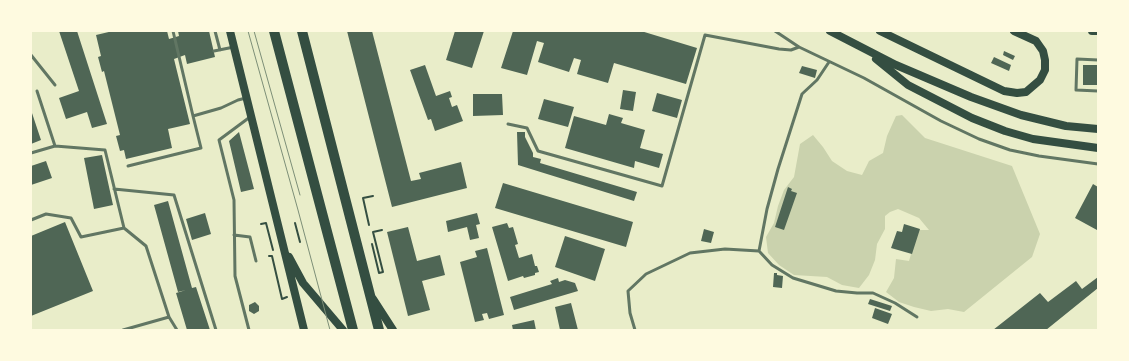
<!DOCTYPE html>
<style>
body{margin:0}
#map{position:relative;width:1129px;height:361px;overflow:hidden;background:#e9edc9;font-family:"Sofia Sans Condensed",sans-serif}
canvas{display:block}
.frame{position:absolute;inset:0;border:32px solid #fefae0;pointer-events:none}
</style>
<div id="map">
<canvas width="1129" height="361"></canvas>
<div class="frame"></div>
</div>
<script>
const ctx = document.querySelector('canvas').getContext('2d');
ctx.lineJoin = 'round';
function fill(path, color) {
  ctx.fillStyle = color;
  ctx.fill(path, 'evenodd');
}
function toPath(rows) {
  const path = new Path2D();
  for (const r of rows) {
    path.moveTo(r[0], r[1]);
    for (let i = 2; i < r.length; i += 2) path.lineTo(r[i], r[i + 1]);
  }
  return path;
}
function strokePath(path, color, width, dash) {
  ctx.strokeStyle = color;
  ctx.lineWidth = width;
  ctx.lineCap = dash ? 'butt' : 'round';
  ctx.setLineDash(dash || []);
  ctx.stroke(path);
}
fill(toPath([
 [902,115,925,138,1012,166,1040,234,1032,257,964,312,948,309,931,311,914,307,899,302,886,292,894,278,896,259,909,261,918,230,929,230,919,218,898,209,890,212,885,216,885,229,877,244,875,260,869,275,859,288,842,285,827,277,794,275,779,265,768,253,766,237,774,223,778,206,784,190,794,177,800,144,813,135,823,147,832,161,847,171,862,175,869,161,883,153,887,136,896,116]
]), '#cad2ad');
fill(toPath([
 [59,31,77,31,107,124,92,128,87,112,66,119,59,98,79,91],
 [113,31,167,31,169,39,179,36,178,31,209,31,215,57,187,64,185,55,174,59,190,124,168,129,172,148,126,159,124,150,120,151,116,136,120,135,104,71,102,72,98,57,101,56,96,35],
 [347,31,372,31,411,181,421,179,419,173,461,162,467,188,392,207],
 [455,31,484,31,472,68,446,60],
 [513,31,641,31,697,48,686,84,614,63,608,83,577,74,581,60,574,58,569,72,538,62,544,43,537,41,527,75,501,68],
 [1004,51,1015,56,1013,60,1003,55],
 [994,57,1011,65,1009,71,991,63],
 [425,65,436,96,450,91,452,97,449,98,452,107,457,105,463,121,435,131,431,119,428,120,410,70],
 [1083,65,1098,65,1098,85,1083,85],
 [802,66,817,70,815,78,799,73],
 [623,90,636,92,633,111,620,109],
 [657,93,682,100,677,118,652,111],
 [473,94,502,94,503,115,473,116],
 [544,99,574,107,568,127,538,119],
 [31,110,41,140,31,144],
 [609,114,623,118,621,123,645,130,640,148,663,154,659,168,635,161,634,168,565,148,574,116,606,125],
 [239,132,254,189,241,192,229,141],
 [517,132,525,132,525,137,533,153,533,157,541,159,540,163,637,192,634,201,518,165],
 [102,155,113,205,94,209,84,158],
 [46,161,52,178,31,185,31,166],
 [503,183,633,222,626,247,495,208],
 [1093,184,1098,187,1098,227,1097,230,1075,218],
 [788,187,792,189,791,191,797,193,784,230,775,227],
 [168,201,192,288,196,287,210,330,187,330,176,293,186,290,178,292,154,205],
 [205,213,211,234,192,240,186,219],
 [477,213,480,224,476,225,479,238,470,240,467,227,448,232,446,221],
 [65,222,93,291,31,316,31,236],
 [507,223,509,228,513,227,518,244,515,245,519,258,532,254,535,266,537,266,539,272,535,273,535,275,524,278,523,276,508,281,492,227],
 [904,224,920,229,912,254,891,248,897,231,902,232],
 [408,227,417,261,440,255,445,275,422,281,430,310,408,316,387,232],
 [704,229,714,232,711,243,701,241],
 [565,236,605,249,595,281,555,267],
 [487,248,504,315,489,319,487,313,482,314,484,320,475,322,460,262,477,257,475,251],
 [774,273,777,273,777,275,783,276,782,288,773,287],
 [1098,277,1098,288,1046,330,993,330,1040,293,1048,302,1076,281,1082,289],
 [558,278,559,282,565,280,575,283,578,291,514,310,510,297,552,284,550,281],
 [870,299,892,306,890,311,868,304],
 [255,302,259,306,259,311,254,314,249,311,249,305],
 [571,303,578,330,560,330,555,307],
 [875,308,892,314,888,324,872,318],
 [534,320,536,330,513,330,512,325]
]), '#4f6655');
strokePath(toPath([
 [295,223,300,242],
 [261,224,266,223,273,250],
 [369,225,363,198,373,196],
 [372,244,379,273,383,272,373,232,382,230],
 [269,256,272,256,282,299,287,297]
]), '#344e41', 2);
strokePath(toPath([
 [173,31,193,116,221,108,238,100,246,98],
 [215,31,220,50],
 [775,31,799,47,864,78,941,121,979,139,1010,150,1039,156,1098,164],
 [214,51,234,47],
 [31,55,55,85],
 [1098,60,1077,59,1076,90,1098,91],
 [37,91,55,146],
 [508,124,527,128,538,151,662,186,705,35,779,49,791,50,799,47],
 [31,153,55,146,105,150,124,228],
 [128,166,201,148,193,116],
 [114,189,174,195,216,330],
 [31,220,46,214,71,218,81,237,124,228,146,246,169,317,123,330],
 [234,235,250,237,256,261],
 [759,251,767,209,778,169,802,94,817,80,829,62],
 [169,317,177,330],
 [249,330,235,276,234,200,219,140,250,117],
 [635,330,630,313,628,291,646,274,690,253,725,249,759,251,772,265,793,278,836,291,857,293,873,293,895,303,917,317]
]), '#617663', 3);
strokePath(toPath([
 [230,31,304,330],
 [830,31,896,65,971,97,1021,115,1066,126,1098,129],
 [880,31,1004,91,1017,93,1026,92,1040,80,1045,70,1045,60,1043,51,1036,41,1014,31],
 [1092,31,1098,31],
 [876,59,908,85,972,118,1005,131,1033,139,1098,148],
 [289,257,303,283,343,330],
 [373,299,393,330]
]), '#344e41', 8);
strokePath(toPath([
 [274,31,353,330],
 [302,31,379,330]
]), '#344e41', 10);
strokePath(toPath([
 [248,31,298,210,330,330],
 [254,31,300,195]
]), '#7c8e77', 1);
</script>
